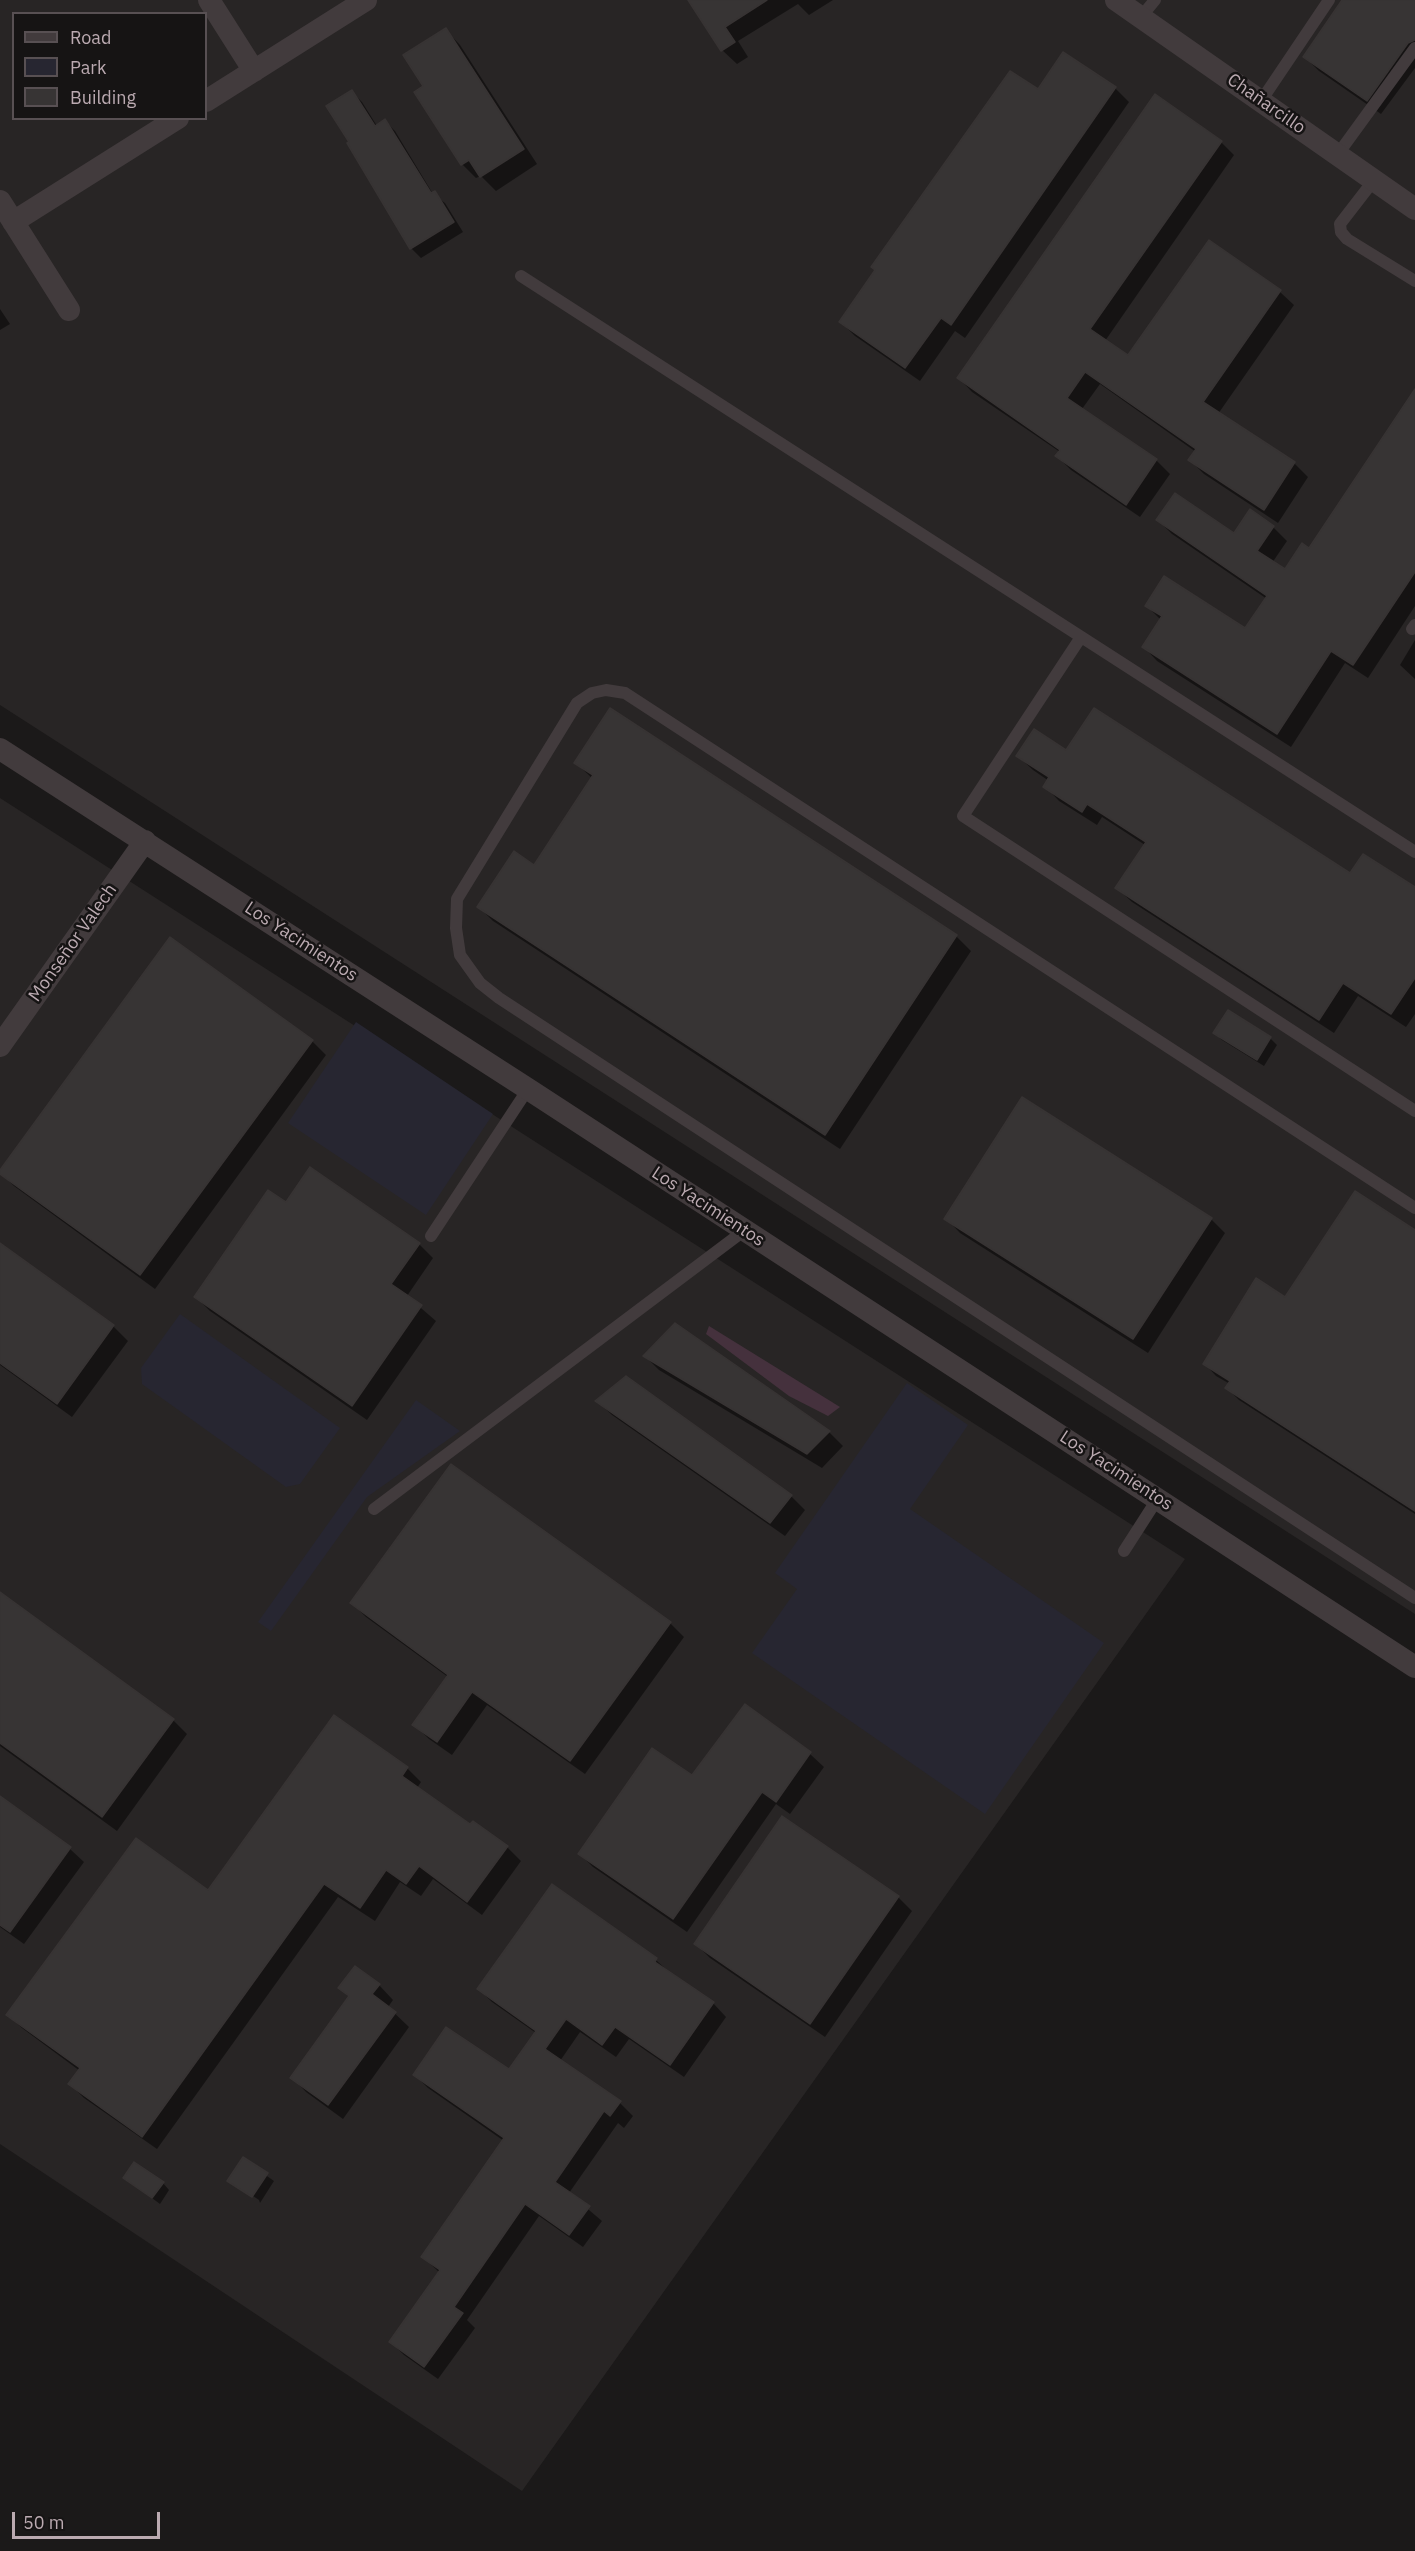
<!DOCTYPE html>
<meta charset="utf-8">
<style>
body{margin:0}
#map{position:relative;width:1415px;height:2551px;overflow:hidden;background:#1b1919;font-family:"IBM Plex Sans",sans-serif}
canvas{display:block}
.legend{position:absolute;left:12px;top:12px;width:195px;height:108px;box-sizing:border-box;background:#161414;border:2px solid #585053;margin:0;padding:8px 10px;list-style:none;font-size:18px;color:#bbaab1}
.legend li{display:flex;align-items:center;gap:12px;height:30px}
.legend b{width:30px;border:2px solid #585053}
.scale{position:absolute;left:12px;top:2512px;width:148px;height:27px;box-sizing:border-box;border:3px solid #bbaab1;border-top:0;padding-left:8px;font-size:18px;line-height:21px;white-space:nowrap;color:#bbaab1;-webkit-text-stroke:4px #161414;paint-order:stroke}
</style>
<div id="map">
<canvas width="1415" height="2551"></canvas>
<ul class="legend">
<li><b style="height:8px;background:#423b3d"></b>Road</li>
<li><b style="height:16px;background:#272631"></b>Park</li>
<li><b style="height:16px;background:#373434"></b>Building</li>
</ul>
<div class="scale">50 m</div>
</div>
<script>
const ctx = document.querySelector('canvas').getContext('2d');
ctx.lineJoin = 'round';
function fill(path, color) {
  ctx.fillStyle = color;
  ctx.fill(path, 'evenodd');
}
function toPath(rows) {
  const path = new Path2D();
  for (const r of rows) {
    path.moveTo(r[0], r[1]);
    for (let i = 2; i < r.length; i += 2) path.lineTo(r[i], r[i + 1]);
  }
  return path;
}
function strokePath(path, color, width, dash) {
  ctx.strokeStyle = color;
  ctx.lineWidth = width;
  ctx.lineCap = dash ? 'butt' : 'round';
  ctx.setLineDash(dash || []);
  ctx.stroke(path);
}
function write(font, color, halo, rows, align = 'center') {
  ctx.font = font + ' "IBM Plex Sans",sans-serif';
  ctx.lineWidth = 5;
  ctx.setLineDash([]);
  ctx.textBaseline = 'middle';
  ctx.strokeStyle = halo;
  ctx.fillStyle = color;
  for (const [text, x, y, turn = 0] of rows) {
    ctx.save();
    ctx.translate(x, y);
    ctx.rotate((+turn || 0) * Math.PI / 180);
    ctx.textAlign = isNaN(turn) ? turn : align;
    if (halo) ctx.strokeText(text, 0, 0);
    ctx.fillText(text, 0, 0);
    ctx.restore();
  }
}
fill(toPath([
 [0,0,1415,0,1415,1614,0,705],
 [14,14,206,14,206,118,14,118],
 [0,798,1185,1559,522,2491,0,2144]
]), '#282525');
fill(toPath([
 [356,1022,493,1114,426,1215,288,1123],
 [180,1314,340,1428,300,1484,286,1487,142,1384,141,1368],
 [907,1383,968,1425,910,1509,1104,1643,985,1814,752,1653,797,1589,775,1573],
 [416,1400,460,1431,367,1497,271,1631,258,1622]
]), '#272631');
fill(toPath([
 [709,1326,840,1407,828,1416,789,1396,706,1334]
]), '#45313d');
fill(toPath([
 [690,0,833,0,809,15,798,4,738,41,748,57,737,64,722,50],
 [1344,0,1415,0,1415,68,1381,114,1319,71,1305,57],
 [446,30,460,45,537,164,496,191,481,176,476,178,462,164],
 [1115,88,1129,102,965,338,955,331,920,381,855,336,841,322,1039,91],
 [352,92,362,102,377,126,385,121,395,131,433,194,445,203,463,232,421,258,411,248,351,142],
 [1221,142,1234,155,1105,341,1128,357,1209,242,1280,292,1294,305,1218,414,1294,463,1308,477,1278,523,1204,474,1190,460,1196,452,1100,384,1082,409,1156,460,1170,474,1140,517,1071,470,1057,456,1060,452,972,392,959,378],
 [0,309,10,324,0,330],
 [1415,404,1415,606,1368,678,1345,663,1291,747,1157,661,1144,647,1161,620,1147,606,1246,630,1267,599,1172,534,1158,520,1234,535,1251,511,1273,527,1287,541,1272,563,1285,571,1310,550],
 [1415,640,1415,679,1400,665],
 [611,710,956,936,971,951,840,1149,493,921,479,907,535,867,593,779,576,763],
 [1067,752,1351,876,1415,889,1415,1014,1406,1027,1358,996,1334,1033,1132,902,1117,888,1145,845,1102,817,1097,825,1059,801,1045,786,1049,781,1033,770,1018,756],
 [1215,1033,1270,1038,1277,1045,1264,1066,1222,1040],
 [312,1041,326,1055,155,1289,14,1186,0,1172],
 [286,1204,419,1244,433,1258,407,1296,436,1321,367,1420,210,1311,196,1297],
 [946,1218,1211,1219,1225,1233,1148,1353,960,1233],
 [1415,1231,1415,1514,1239,1400,1227,1388,1230,1384,1216,1376,1205,1364,1286,1299],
 [0,1245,113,1326,128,1341,72,1417,0,1365],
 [675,1324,829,1432,843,1446,822,1468,659,1370,645,1356],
 [597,1401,791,1496,805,1510,785,1536,612,1415],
 [0,1594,173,1720,187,1734,117,1831,0,1746],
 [352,1603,670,1623,684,1637,585,1774,487,1705,452,1755,429,1739,414,1724,448,1677,366,1617],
 [745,1706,810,1754,824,1767,790,1814,776,1804,687,1932,593,1867,580,1854,692,1777],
 [335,1717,407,1768,421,1782,417,1788,471,1826,507,1847,521,1861,482,1915,433,1879,421,1896,400,1882,375,1921,338,1897,157,2149,84,2098,70,2084,80,2071,22,2028,8,2015,209,1892],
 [0,1798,70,1849,84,1862,24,1944,0,1927],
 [898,1897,912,1911,825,2037,710,1958,696,1944],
 [656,1960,670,1973,713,2003,726,2017,684,2077,629,2039,616,2057,580,2032,560,2061,620,2103,633,2116,624,2128,618,2123,569,2193,602,2221,583,2247,539,2216,467,2320,475,2328,438,2379,404,2355,391,2342,440,2273,423,2257,504,2141,428,2088,415,2075,509,2072,536,2033,492,2002,479,1989],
 [379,1985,393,2000,388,2007,409,2027,343,2119,306,2092,292,2077,350,1998,340,1988],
 [243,2159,274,2181,260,2203,259,2200,229,2180],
 [125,2178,163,2183,169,2190,160,2204]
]), '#0007');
const building = toPath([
 [688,0,767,0,725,27,735,42,721,51,688,0],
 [1342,0,1415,0,1415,40,1408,43,1367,101,1303,57,1342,0],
 [446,28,524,149,480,177,469,160,461,165,414,92,423,86,403,55,446,28],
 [1063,52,1116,87,951,325,941,318,905,368,839,322,875,270,871,267,1010,71,1038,89,1063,52],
 [352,90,375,126,385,119,431,193,435,191,454,222,410,249,347,143,349,142,326,106,352,90],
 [1155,94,1222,141,1090,329,1128,355,1209,240,1281,290,1203,402,1295,462,1264,510,1188,460,1196,449,1085,372,1067,398,1157,459,1126,505,1055,456,1060,450,957,378,1155,94],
 [1415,389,1415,572,1353,665,1331,651,1277,734,1142,647,1162,616,1145,606,1164,576,1245,628,1267,596,1156,520,1175,493,1234,533,1250,509,1274,526,1257,551,1285,569,1302,543,1309,548,1415,389],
 [610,708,957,935,825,1135,477,907,514,851,534,865,593,775,574,763,610,708],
 [1094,708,1350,873,1363,854,1415,887,1415,978,1391,1014,1343,983,1319,1020,1115,888,1146,842,1087,804,1082,812,1043,787,1049,777,1016,756,1034,729,1066,750,1094,708],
 [170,937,313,1040,140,1275,0,1174,0,1170,170,937],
 [1228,1010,1271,1037,1257,1060,1213,1033,1228,1010],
 [1022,1097,1212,1218,1133,1339,944,1219,1022,1097],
 [310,1167,420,1243,391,1284,422,1305,352,1406,194,1297,268,1190,286,1202,310,1167],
 [1355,1191,1415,1230,1415,1511,1225,1388,1230,1381,1203,1364,1256,1278,1285,1297,1355,1191],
 [0,1243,114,1325,57,1404,0,1363,0,1243],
 [675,1323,830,1431,807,1454,643,1356,675,1323],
 [626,1376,792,1495,770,1523,595,1401,626,1376],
 [451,1464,671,1622,570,1761,472,1692,437,1742,412,1725,448,1675,350,1603,451,1464],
 [0,1592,174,1719,102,1817,0,1743,0,1592],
 [745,1704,811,1752,776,1802,762,1792,673,1919,578,1854,652,1748,692,1775,745,1704],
 [334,1715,408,1767,402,1776,470,1824,473,1821,508,1846,467,1902,419,1866,406,1884,386,1870,360,1908,324,1884,142,2137,68,2084,80,2068,6,2015,136,1838,208,1890,334,1715],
 [0,1796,71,1847,10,1932,0,1925,0,1796],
 [782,1816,899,1896,810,2024,694,1944,782,1816],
 [552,1884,657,1958,655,1962,714,2002,670,2065,615,2027,602,2045,566,2019,545,2049,621,2101,610,2116,604,2111,555,2182,590,2206,569,2235,525,2204,454,2307,463,2313,424,2367,389,2342,440,2270,421,2257,504,2138,413,2075,446,2027,509,2069,536,2031,477,1989,552,1884],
 [355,1966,380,1984,372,1994,396,2012,328,2105,290,2078,349,1996,338,1988,355,1966],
 [243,2157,268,2173,252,2197,227,2181,243,2157],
 [134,2162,164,2182,152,2198,123,2178,134,2162]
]);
fill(building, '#373434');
strokePath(building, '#373333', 1.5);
strokePath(toPath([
 [1141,17,1155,0],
 [1261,101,1329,0],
 [1338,154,1415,48],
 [1374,180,1340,224,1341,232,1347,239,1415,281],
 [521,276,1415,852],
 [1412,629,1415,625],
 [1081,637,963,816,1415,1111],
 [1415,1208,625,693,606,690,592,693,577,703,457,899,456,928,460,955,480,983,499,998,1415,1598],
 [431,1236,528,1089],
 [374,1509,745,1230],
 [1124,1551,1158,1498]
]), '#423b3d', 12);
strokePath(toPath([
 [209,0,254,71],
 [1116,0,1415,209],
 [206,101,366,0],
 [0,201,69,310],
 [13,222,178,118],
 [0,749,528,1089,1415,1667],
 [0,1046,145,841]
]), '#423b3d', 22);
write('18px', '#bbaab1', '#161414', [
 ["Chañarcillo",1266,104,35],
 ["Los Yacimientos",301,942,33],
 ["Monseñor Valech",73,943,-55],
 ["Los Yacimientos",708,1207,33],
 ["Los Yacimientos",1116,1471,33]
]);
</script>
